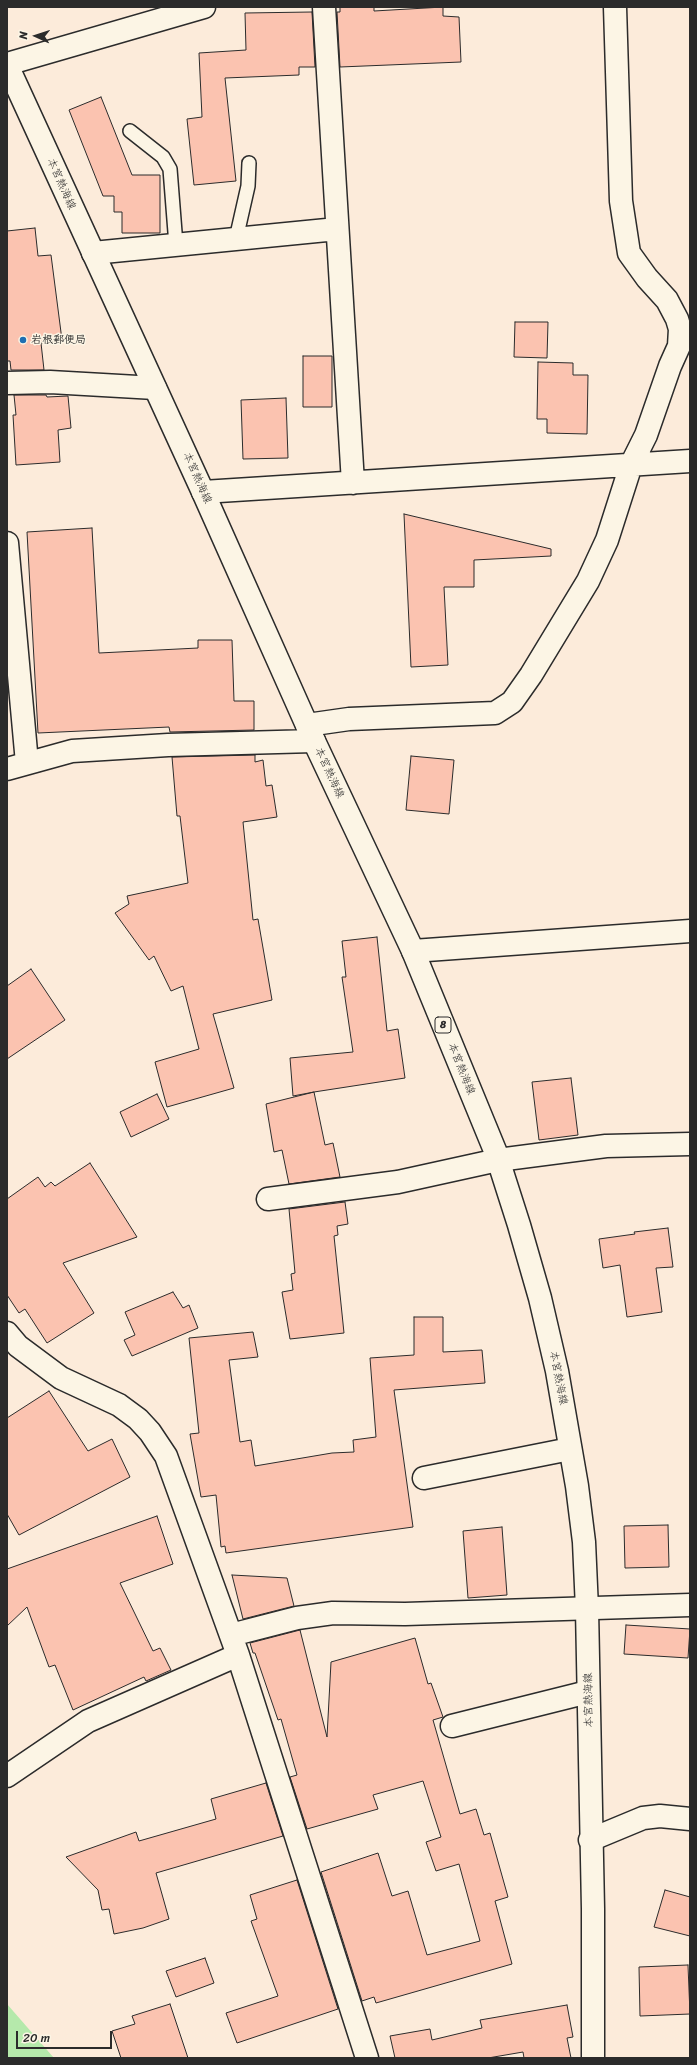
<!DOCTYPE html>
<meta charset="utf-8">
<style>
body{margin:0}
#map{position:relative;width:697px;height:2065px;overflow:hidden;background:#fcebda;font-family:Sriracha,sans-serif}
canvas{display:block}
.frame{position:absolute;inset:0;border:8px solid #2b2b2b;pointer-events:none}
.north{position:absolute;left:16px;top:16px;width:40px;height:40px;-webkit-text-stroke:3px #fcf5e5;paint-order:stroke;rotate:273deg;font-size:11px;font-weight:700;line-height:16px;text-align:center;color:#2b2b2b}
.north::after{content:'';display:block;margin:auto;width:14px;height:18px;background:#2b2b2b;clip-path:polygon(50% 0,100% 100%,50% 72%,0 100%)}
.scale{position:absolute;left:16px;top:2031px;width:96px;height:18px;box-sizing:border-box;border:2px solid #2b2b2b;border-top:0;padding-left:5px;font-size:12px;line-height:14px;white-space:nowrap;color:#2b2b2b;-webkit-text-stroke:3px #fcf5e5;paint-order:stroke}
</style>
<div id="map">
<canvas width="697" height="2065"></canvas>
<div class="frame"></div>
<div class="north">N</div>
<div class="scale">20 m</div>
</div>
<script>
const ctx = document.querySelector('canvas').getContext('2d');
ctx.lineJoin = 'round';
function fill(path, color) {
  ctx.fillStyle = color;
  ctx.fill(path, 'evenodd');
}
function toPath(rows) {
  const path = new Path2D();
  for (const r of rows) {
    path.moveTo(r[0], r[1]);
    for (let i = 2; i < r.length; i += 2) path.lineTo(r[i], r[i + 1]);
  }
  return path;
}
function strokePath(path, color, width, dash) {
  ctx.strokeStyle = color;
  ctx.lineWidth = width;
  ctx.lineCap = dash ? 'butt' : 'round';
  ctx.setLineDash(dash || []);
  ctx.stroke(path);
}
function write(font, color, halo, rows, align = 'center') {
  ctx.font = font + ' Sriracha,"Klee One",sans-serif';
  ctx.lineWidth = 3;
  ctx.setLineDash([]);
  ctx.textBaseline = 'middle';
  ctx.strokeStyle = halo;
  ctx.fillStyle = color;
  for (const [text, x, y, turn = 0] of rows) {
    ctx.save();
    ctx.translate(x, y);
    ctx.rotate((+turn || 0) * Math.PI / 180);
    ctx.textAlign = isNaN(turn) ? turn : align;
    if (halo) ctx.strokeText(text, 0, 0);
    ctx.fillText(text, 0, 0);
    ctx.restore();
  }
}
fill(toPath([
 [7,2004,54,2058,7,2058]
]), '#b5e9ab');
const building = toPath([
 [340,7,374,7,374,11,443,7,443,16,459,17,461,62,340,67,337,12,340,12,340,7],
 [312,12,315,67,299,67,299,75,225,78,236,181,194,185,187,119,202,117,199,53,246,50,245,13,312,12],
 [101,97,132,175,160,175,160,233,122,233,122,212,114,212,114,196,103,196,69,110,101,97],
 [35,228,38,256,51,255,62,340,41,343,44,370,11,370,10,361,7,361,7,231,35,228],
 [515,322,548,322,547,358,514,357,515,322],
 [303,356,332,356,332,407,303,407,303,356],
 [538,362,573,363,573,375,588,375,587,434,547,433,547,419,537,419,538,362],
 [14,395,46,395,47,397,68,396,71,428,58,430,60,462,16,465,13,415,16,415,14,395],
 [286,398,288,458,243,459,241,400,286,398],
 [404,514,551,549,551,556,474,560,474,587,444,587,448,665,411,667,404,514],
 [92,528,99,653,198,648,198,640,232,640,234,701,254,701,254,730,170,732,169,727,38,733,27,532,92,528],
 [255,755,255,762,263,760,266,786,272,785,277,817,243,822,253,920,258,919,272,1000,213,1014,234,1088,167,1107,155,1062,199,1049,183,986,171,991,154,956,149,960,115,913,129,904,127,896,188,883,180,816,177,816,172,757,255,755],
 [411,756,454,760,449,814,406,810,411,756],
 [377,937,387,1031,398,1029,405,1078,314,1092,325,1145,333,1143,340,1177,289,1184,282,1150,274,1152,266,1104,314,1092,293,1096,290,1058,353,1052,342,977,346,977,342,941,377,937],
 [31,969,65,1020,7,1059,7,986,31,969],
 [571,1078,578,1135,539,1140,532,1082,571,1078],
 [157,1094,169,1119,131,1137,120,1112,157,1094],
 [90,1163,137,1237,63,1263,94,1313,47,1343,25,1309,19,1313,7,1295,7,1199,38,1177,45,1187,51,1182,55,1186,90,1163],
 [345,1202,348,1224,337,1226,338,1235,334,1236,344,1333,290,1339,282,1292,293,1290,291,1274,295,1273,289,1209,345,1202],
 [668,1228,673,1267,656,1268,662,1312,627,1317,620,1265,603,1268,599,1239,635,1234,634,1232,668,1228],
 [173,1292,183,1308,189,1305,198,1328,132,1356,124,1340,135,1335,125,1312,173,1292],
 [414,1317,443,1317,443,1352,482,1350,485,1383,394,1390,413,1527,226,1553,225,1546,221,1547,216,1495,201,1497,190,1434,199,1433,189,1338,253,1332,258,1357,229,1360,240,1442,251,1440,255,1466,332,1453,354,1452,353,1440,376,1437,370,1358,414,1355,414,1317],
 [49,1391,88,1451,112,1439,130,1477,19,1535,7,1514,7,1418,49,1391],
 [157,1516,173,1564,120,1583,153,1651,160,1648,171,1670,146,1681,144,1677,73,1710,55,1665,49,1667,27,1607,7,1626,7,1569,157,1516],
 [668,1525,669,1567,625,1568,624,1526,668,1525],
 [502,1527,507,1595,468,1598,463,1531,502,1527],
 [232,1575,287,1578,294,1606,243,1619,232,1575],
 [626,1625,690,1629,688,1658,624,1654,626,1625],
 [300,1630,327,1737,331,1662,415,1638,428,1684,431,1683,443,1717,433,1720,460,1814,476,1809,484,1835,490,1833,508,1897,495,1901,512,1964,376,2003,374,1997,362,2001,321,1872,378,1853,392,1896,408,1891,427,1955,480,1941,459,1864,436,1871,426,1842,441,1837,423,1781,373,1795,378,1809,307,1829,290,1777,297,1775,281,1719,278,1720,255,1653,253,1653,250,1643,300,1630],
 [266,1783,283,1836,156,1873,169,1919,143,1928,114,1934,109,1909,102,1910,98,1890,66,1857,136,1832,139,1841,216,1819,211,1799,266,1783],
 [297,1880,338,2009,237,2043,226,2013,278,1996,251,1921,257,1919,250,1895,297,1880],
 [665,1890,690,1897,690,1936,654,1927,665,1890],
 [205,1958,214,1983,176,1997,166,1971,205,1958],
 [688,1965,690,2014,640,2016,639,1967,688,1965],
 [170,2004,188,2058,121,2058,112,2031,135,2024,132,2016,170,2004],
 [567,2005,573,2037,567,2038,571,2058,524,2058,523,2052,488,2058,395,2058,390,2036,430,2029,432,2040,482,2028,480,2020,567,2005]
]);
fill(building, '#fbc3b0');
strokePath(building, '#2b2b2b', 1);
const service = toPath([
 [130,131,163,157,170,169,176,245],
 [236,239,248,186,249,163]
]);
const minor = toPath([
 [324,7,353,483],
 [7,64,204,7],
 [93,253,337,229],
 [7,383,50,382,155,388],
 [203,492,690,461],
 [7,543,27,763],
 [307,725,349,719,495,713,512,702,531,675,588,581,607,540,631,465,646,435,670,366,679,346,680,329,677,319,667,300,647,278,629,253,621,201,615,7],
 [7,769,72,751,168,745,314,741],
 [413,951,690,931],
 [268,1199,398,1182,498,1160,606,1146,690,1144],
 [7,1333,18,1346,61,1378,119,1405,138,1419,150,1432,166,1456,238,1655,367,2058],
 [424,1478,570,1449],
 [231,1635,297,1618,333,1613,405,1614,690,1605],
 [452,1726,588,1692],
 [7,1776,88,1721,238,1655],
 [590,1840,643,1818,660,1816,690,1819]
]);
const primary = toPath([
 [7,65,203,492,314,741,413,951,496,1153,519,1225,540,1298,557,1371,577,1486,584,1542,587,1609,593,1909,593,2058]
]);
strokePath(service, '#2b2b2b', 16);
strokePath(minor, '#2b2b2b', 25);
strokePath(primary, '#2b2b2b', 25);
strokePath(service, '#fcf5e5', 13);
strokePath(minor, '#fcf5e5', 22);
strokePath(primary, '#fcf5e5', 22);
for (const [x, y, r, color] of [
 [23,340,4,"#1f6fb2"]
]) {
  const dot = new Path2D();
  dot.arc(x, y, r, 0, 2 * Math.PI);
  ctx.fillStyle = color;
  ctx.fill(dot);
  strokePath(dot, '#fcf5e5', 1.5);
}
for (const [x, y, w] of [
 [443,1025,16]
]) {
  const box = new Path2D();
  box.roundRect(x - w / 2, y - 8, w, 16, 3);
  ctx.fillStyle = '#fcf5e5';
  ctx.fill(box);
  strokePath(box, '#2b2b2b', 1);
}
write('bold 10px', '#2b2b2b', null, [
 ["8",443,1025]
]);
write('11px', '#2b2b2b', '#fcf5e5', [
 ["本宮熱海線",61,184,66],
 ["本宮熱海線",197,478,66],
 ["本宮熱海線",329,773,65],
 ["本宮熱海線",461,1069,68],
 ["本宮熱海線",558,1378,79],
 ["本宮熱海線",589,1700,-91]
]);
write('bold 11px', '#2b2b2b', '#fcf5e5', [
 ["岩根郵便局",31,340]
], 'left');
</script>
